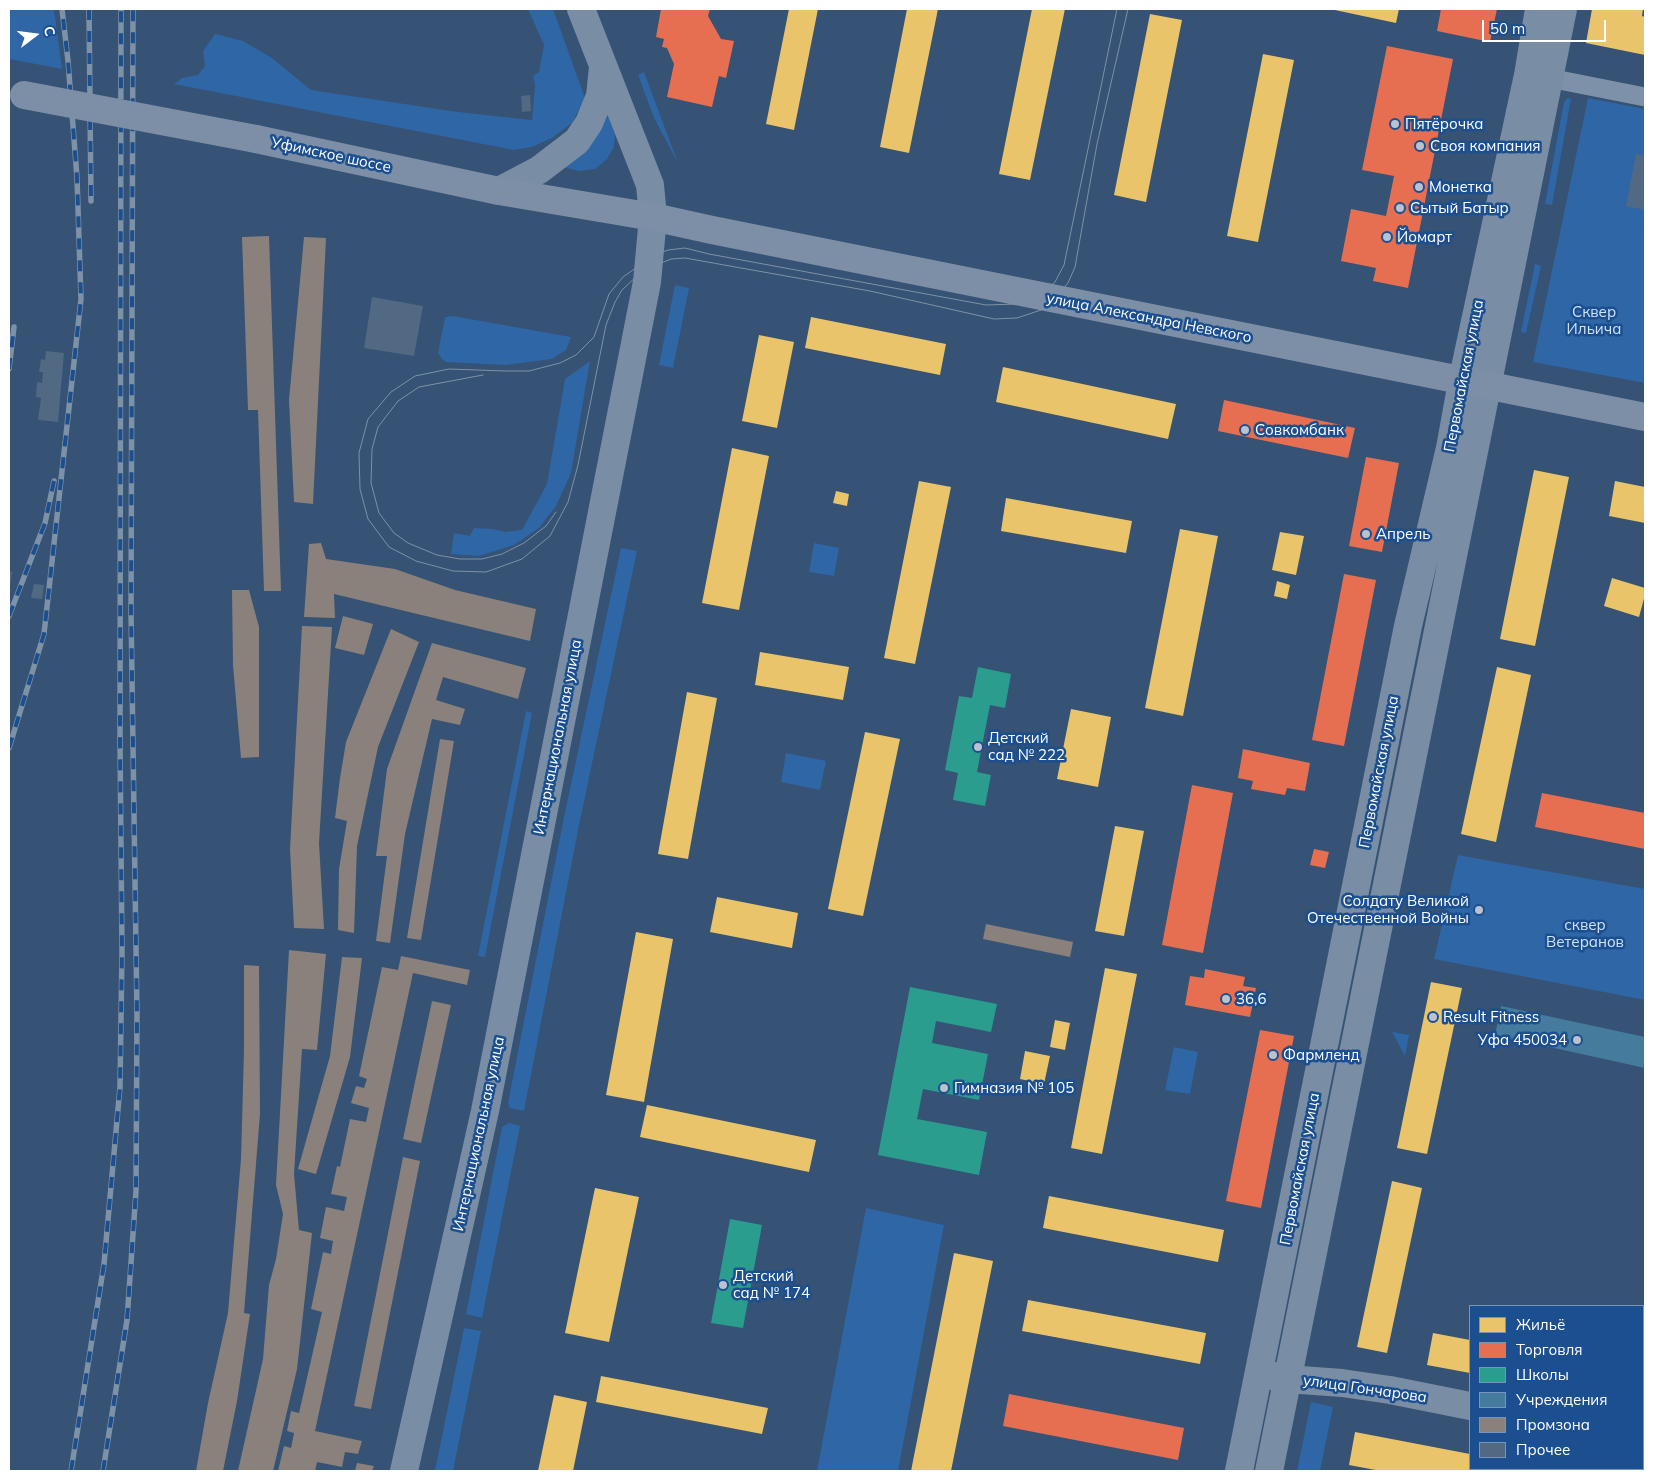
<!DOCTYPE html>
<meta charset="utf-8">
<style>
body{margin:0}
#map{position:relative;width:1654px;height:1480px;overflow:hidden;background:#365274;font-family:Mulish,sans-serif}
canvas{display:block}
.frame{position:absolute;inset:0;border:10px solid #fff;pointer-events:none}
.legend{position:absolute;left:1469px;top:1305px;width:175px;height:165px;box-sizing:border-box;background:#1b4f8f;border:1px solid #7695bc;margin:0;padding:6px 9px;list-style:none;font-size:15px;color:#fff}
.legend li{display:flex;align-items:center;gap:10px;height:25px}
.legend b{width:25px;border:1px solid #7695bc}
.north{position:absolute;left:10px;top:10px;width:50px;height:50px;-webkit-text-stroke:4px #1b4f8f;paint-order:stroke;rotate:75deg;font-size:14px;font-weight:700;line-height:20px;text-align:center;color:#fff}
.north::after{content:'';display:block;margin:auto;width:18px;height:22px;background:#fff;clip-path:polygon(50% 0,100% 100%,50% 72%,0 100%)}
.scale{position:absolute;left:1482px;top:20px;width:124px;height:22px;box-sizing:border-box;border:2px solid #fff;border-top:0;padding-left:6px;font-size:15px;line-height:18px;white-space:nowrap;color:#fff;-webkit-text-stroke:4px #1b4f8f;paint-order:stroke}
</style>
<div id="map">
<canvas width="1654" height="1480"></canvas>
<div class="frame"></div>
<ul class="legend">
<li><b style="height:14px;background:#e9c46a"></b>Жильё</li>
<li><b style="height:14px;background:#e76f51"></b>Торговля</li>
<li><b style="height:14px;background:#2a9d8f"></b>Школы</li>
<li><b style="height:14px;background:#457b9d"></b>Учреждения</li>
<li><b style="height:14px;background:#8a817c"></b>Промзона</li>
<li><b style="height:14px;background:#526984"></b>Прочее</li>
</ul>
<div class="north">С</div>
<div class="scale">50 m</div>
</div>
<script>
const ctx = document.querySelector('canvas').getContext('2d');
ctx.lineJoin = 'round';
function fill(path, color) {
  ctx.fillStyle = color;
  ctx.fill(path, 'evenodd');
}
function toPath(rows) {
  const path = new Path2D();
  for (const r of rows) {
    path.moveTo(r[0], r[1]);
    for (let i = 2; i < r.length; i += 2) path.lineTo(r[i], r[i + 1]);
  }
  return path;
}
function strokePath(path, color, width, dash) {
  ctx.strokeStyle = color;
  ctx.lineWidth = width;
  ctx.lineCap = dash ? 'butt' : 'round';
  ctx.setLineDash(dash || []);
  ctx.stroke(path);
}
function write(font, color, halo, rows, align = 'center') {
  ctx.font = font + ' Mulish,sans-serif';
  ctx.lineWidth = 5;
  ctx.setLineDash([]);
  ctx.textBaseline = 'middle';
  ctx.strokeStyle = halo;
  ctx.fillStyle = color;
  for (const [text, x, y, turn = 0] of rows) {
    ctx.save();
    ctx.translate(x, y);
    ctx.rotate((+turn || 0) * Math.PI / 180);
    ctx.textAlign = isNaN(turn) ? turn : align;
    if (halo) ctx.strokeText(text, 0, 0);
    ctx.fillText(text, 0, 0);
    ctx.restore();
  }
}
fill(toPath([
 [9,9,54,9,62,69,9,59],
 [528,9,553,9,585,98,572,123,552,138,532,147,514,150,174,84,182,78,198,75,205,66,203,51,215,34,243,41,272,58,311,90,458,112,532,120,535,85,533,76,539,72,544,45],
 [644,72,678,163,654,118,638,75],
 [1568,98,1571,99,1552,205,1545,204,1564,102],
 [1588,98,1645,109,1645,383,1533,362],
 [607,110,615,136,614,147,607,159,595,169,579,171,562,167],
 [1535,264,1541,266,1526,333,1521,332],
 [675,285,689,288,673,368,659,365],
 [453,316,571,337,566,350,552,359,505,365,446,362,442,359,438,353,445,317],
 [590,361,571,473,556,506,539,528,514,545,479,556,451,554,454,533,470,536,474,528,493,529,505,532,522,530,547,484,565,379],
 [814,543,839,548,834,576,809,572],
 [621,548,637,551,579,825,524,1111,510,1108,508,1103,563,822],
 [526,711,532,713,485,957,478,956],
 [786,753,826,761,820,790,781,782],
 [1458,855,1645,889,1645,1000,1434,959],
 [1392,1032,1409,1035,1405,1056],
 [1174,1047,1198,1052,1190,1094,1165,1090],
 [509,1123,520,1126,482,1318,466,1314,502,1127],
 [866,1208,944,1225,898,1471,817,1471],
 [464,1328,481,1331,453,1471,435,1471],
 [1311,1402,1333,1407,1320,1471,1297,1471]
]), '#2f66a5');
fill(toPath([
 [789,9,818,9,794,130,766,124],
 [907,9,938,9,909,153,880,147],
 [1032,9,1065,9,1030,180,999,174],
 [1330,9,1399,9,1396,23],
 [1592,9,1643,9,1642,16,1645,17,1645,55,1586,43],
 [1150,14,1182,20,1146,202,1114,195],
 [1263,54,1294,60,1258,242,1227,236],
 [811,317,946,344,940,375,805,348],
 [759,335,794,342,777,428,742,421],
 [1003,367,1176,404,1168,439,996,402],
 [732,448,769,456,739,610,702,603],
 [1534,470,1569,477,1535,646,1500,639],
 [919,481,951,487,915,664,884,658],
 [1615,481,1645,487,1645,523,1609,516],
 [836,491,849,494,847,506,833,503],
 [1006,498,1132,521,1126,553,1001,531],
 [1180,529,1218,536,1183,716,1145,708],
 [1280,532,1304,536,1296,575,1272,570],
 [1612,578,1645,588,1645,595,1639,617,1604,606],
 [1277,581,1290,585,1287,599,1274,596],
 [760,652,849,667,843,700,755,685],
 [1497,667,1531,675,1496,842,1461,834],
 [687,692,717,698,688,859,658,854],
 [1071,709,1111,717,1098,787,1057,779],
 [865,732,900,739,863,916,828,909],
 [1115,826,1144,831,1124,936,1095,931],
 [717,897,798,913,792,948,710,932],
 [636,932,673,939,644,1102,606,1095],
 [1105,968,1137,974,1102,1154,1071,1148],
 [1431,982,1462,988,1427,1154,1397,1148],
 [1055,1020,1070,1023,1065,1050,1050,1047],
 [1025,1051,1050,1056,1044,1084,1020,1079],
 [647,1105,816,1140,809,1172,640,1137],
 [1392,1181,1422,1188,1387,1353,1357,1347],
 [595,1188,639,1197,609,1342,565,1333],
 [1049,1196,1224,1230,1218,1262,1043,1228],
 [954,1253,993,1261,951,1471,911,1471],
 [1028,1300,1206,1333,1200,1364,1022,1331],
 [1433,1333,1470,1340,1470,1373,1427,1365],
 [601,1376,768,1408,762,1434,596,1402],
 [554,1395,587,1402,573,1471,538,1471],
 [1355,1432,1470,1454,1470,1469,1488,1469,1487,1471,1381,1471,1349,1465],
 [1525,1469,1533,1469,1541,1471,1524,1471]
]), '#e9c46a');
fill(toPath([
 [661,9,670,10,670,9,710,9,708,16,721,39,734,41,726,78,719,76,712,107,667,97,674,64,667,48,662,47,664,39,656,37],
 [1441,9,1497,9,1490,42,1437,31],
 [1387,46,1453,59,1408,288,1373,281,1376,268,1341,261,1351,209,1386,216,1394,176,1362,170],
 [1224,400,1355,428,1348,458,1218,431],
 [1366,457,1399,463,1382,552,1349,546],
 [1344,574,1376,580,1344,746,1312,740],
 [1243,749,1310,763,1305,791,1287,788,1285,795,1251,789,1253,781,1238,778],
 [1192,785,1233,793,1203,953,1162,945],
 [1542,793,1645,813,1645,849,1535,827],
 [1314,849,1329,852,1325,868,1310,865],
 [1205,969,1245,977,1243,986,1256,988,1250,1017,1185,1005,1190,976,1204,978],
 [1260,1030,1294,1036,1261,1208,1226,1201],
 [1009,1394,1184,1428,1178,1460,1003,1426]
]), '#e76f51');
fill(toPath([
 [978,667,1011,674,1005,708,990,705,977,772,991,775,985,806,953,800,958,773,945,770,959,696,972,698],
 [910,987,997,1004,991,1032,936,1021,932,1043,988,1054,979,1100,923,1089,917,1119,987,1132,979,1175,878,1155],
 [730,1219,762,1225,743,1328,711,1323]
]), '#2a9d8f');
fill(toPath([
 [1501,1006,1645,1037,1645,1068,1495,1035]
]), '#457b9d');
fill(toPath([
 [269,236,281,591,264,591,258,410,248,410,242,237],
 [304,237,326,238,313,504,294,502,289,400],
 [321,543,326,559,395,569,455,590,536,609,530,641,334,594,335,618,304,617,309,544],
 [232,590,249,590,259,627,259,757,241,758,233,665],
 [343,616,373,624,364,655,335,648],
 [302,626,332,627,319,843,324,929,294,928,290,849],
 [391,629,419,642,378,747,357,846,354,933,338,930,339,869,347,821,335,818,340,778,346,742],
 [432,643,526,668,518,699,443,677,436,700,465,709,460,725,432,719,405,834,390,943,376,941,387,856,376,856,387,769],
 [440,739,454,741,421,940,407,938],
 [986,924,1073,942,1070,957,983,939],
 [289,950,326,954,317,1050,302,1049,294,1174,299,1230,312,1233,297,1369,273,1471,238,1471,263,1359,269,1285,276,1259,283,1214,276,1185],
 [401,956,470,970,467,985,413,973,315,1431,362,1441,358,1454,345,1452,342,1467,317,1462,315,1471,278,1471,284,1446,291,1448,294,1433,287,1431,291,1411,299,1413,322,1312,311,1309,323,1252,331,1254,333,1241,320,1238,326,1207,344,1211,347,1197,331,1194,337,1166,340,1167,350,1119,366,1122,369,1108,351,1103,356,1086,364,1088,367,1079,359,1076,382,967,398,970],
 [342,957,362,958,350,1057,316,1174,298,1169,330,1056],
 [244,965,259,966,260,1114,244,1313,250,1314,237,1401,223,1471,196,1471,208,1403,228,1313,241,1159,244,1050],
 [432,1001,451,1005,421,1143,403,1139],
 [403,1157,420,1161,371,1409,354,1406],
 [357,1463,374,1466,372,1471,355,1471]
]), '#8a817c');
fill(toPath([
 [530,95,531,111,522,112,521,96],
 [1636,154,1645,156,1645,210,1626,206],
 [372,297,423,306,414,356,364,348],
 [46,351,64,353,58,422,38,420,41,398,36,397,37,382,42,383,43,372,39,372,41,359,45,360],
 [9,571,12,572,10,586,9,586],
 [34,584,44,585,42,599,31,598]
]), '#526984');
strokePath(toPath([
 [1539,76,1645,97]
]), '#7d92a8', 19);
strokePath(toPath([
 [499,191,539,170,577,141,589,123,600,96,603,67],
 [1269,1375,1287,1379,1342,1383,1390,1390,1470,1406],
 [1643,1441,1645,1442],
 [404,1471,485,1111,647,282,653,217,650,185,581,9],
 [1239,1471,1408,626,1450,448,1462,382,1528,75,1539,9],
 [1269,1471,1563,9]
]), '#798da4', 28);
strokePath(toPath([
 [256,139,499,191,653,217,712,230,1645,417]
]), '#7d8ea7', 28);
strokePath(toPath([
 [1117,9,1064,265,1055,282,1040,296,1017,304,986,305,709,254,685,248,668,250,654,255,623,277,609,294,594,337,576,355,560,363,529,371,505,371,449,369,415,376,391,392,368,419,359,453,360,489,368,519,389,547,416,561,453,571,486,572,522,559,550,536,568,502,578,465,606,325,615,302,622,290,639,274,649,268,671,259,685,258,870,291,994,319,1017,318,1041,310,1054,299,1068,283,1075,267,1097,144,1128,9],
 [483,375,419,387,398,401,378,427,372,449,371,483,379,513,394,533,408,543,437,555,460,559,482,559,502,554,524,543,546,526,556,512]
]), '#7e92a7', 1);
const rail = toPath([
 [89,9,91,201],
 [9,369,14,327],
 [9,616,45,523,54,481],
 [9,748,44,634,81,299,77,178,68,61,62,9],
 [71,1471,104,1264,120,1087,122,951,120,741,121,9],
 [103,1471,127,1320,136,1191,137,1015,131,611,133,9]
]);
strokePath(rail, '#7e92a7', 5.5);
strokePath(rail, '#1b4f8f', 4, [11]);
strokePath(toPath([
 [24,95,256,139]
]), '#7d8ea7', 28);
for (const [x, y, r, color] of [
 [1395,124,5,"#b9c2ce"],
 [1420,146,5,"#b9c2ce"],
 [1419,187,5,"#b9c2ce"],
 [1400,208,5,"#b9c2ce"],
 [1387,237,5,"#b9c2ce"],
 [1245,430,5,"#b9c2ce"],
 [1366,534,5,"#b9c2ce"],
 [978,747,5,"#b9c2ce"],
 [1479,910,5,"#b9c2ce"],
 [1226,999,5,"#b9c2ce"],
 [1433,1017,5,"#b9c2ce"],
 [1577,1040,5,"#b9c2ce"],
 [1273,1055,5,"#b9c2ce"],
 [944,1088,5,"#b9c2ce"],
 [723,1285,5,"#b9c2ce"]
]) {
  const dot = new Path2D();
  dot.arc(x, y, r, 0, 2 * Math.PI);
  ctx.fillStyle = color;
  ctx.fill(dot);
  strokePath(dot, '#1b4f8f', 2);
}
write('15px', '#fff', '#1b4f8f', [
 ["Пятёрочка",1405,124],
 ["Своя компания",1430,146],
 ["Монетка",1429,187],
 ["Сытый Батыр",1410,208],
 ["Йомарт",1397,237],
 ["Совкомбанк",1255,430],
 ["Апрель",1376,534],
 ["Детский",988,738],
 ["сад № 222",988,755],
 ["Солдату Великой",1469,901,"right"],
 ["Отечественной Войны",1469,918,"right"],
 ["36,6",1236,999],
 ["Result Fitness",1443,1017],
 ["Уфа 450034",1567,1040,"right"],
 ["Фармленд",1283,1055],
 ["Гимназия № 105",954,1088],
 ["Детский",733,1276],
 ["сад № 174",733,1293]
], 'left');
write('15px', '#fff', '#1b4f8f', [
 ["Уфимское шоссе",331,155,12],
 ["улица Александра Невского",1149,318,11],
 ["Первомайская улица",1464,376,-79],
 ["Интернациональная улица",558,737,-79],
 ["Первомайская улица",1379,772,-79],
 ["Интернациональная улица",479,1134,-78],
 ["Первомайская улица",1300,1169,-79],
 ["улица Гончарова",1365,1389,8]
]);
write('15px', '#cfe3fa', '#1b4f8f', [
 ["Сквер",1594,312],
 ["Ильича",1594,329],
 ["сквер",1585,925],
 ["Ветеранов",1585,942]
]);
</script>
